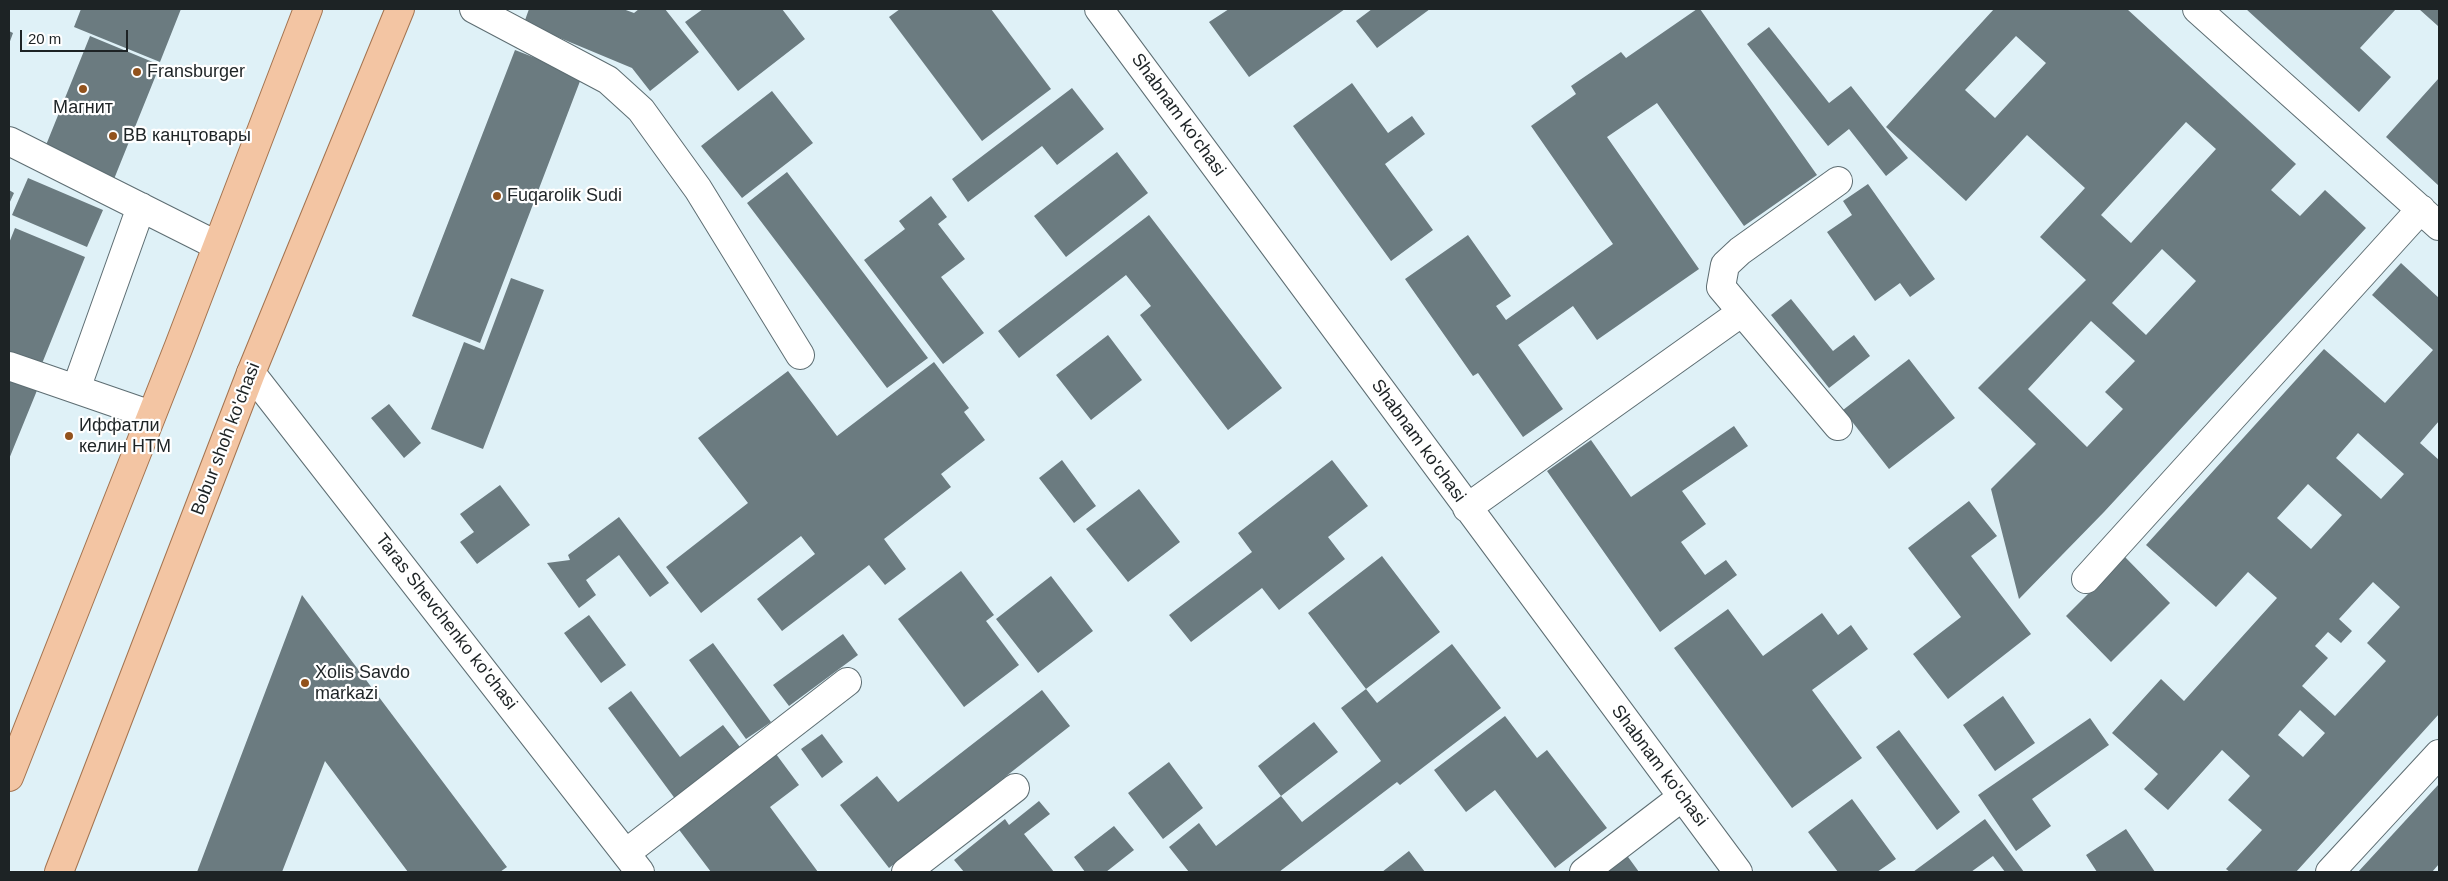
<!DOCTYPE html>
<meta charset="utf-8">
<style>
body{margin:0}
#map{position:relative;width:2448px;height:881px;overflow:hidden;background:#dff1f7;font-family:Helvetica,sans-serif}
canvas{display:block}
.frame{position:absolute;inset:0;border:10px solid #1d2325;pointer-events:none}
.scale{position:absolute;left:20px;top:30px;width:108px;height:22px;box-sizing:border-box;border:2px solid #1d2325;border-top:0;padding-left:6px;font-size:15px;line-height:18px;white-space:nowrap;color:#1d2325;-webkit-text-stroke:4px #fff;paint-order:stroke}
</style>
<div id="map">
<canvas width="2448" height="881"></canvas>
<div class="frame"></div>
<div class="scale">20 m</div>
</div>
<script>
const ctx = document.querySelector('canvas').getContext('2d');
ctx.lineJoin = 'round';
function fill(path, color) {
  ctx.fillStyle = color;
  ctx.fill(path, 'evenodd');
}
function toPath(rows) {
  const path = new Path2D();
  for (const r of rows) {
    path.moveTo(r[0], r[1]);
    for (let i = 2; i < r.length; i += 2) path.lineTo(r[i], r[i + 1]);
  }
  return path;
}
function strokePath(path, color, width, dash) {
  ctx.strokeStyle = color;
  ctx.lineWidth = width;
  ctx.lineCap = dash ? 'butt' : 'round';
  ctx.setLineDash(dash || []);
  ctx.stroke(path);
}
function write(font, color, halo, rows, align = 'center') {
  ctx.font = font + ' Helvetica,sans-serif';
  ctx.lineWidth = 4.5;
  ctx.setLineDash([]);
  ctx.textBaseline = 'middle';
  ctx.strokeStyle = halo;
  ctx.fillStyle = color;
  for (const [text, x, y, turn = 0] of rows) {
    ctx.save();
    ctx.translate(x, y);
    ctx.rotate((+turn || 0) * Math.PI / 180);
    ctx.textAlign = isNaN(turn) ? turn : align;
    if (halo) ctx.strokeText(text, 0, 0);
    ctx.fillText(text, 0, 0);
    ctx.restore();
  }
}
fill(toPath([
 [81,9,181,9,160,62,74,27],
 [529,9,623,9,634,13,639,9,665,9,699,52,650,91,632,68,524,23],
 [703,9,782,9,805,39,738,91,685,22],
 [900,9,991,9,1051,89,982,141,889,17],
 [1229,9,1345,9,1249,77,1209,22],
 [1372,9,1430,9,1377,48,1356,21],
 [1697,9,1700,9,1817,175,1744,226,1657,103,1607,137,1699,269,1597,340,1573,306,1518,345,1563,409,1523,437,1478,373,1473,376,1405,279,1468,235,1511,296,1496,306,1506,320,1613,244,1531,126,1576,94,1571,86,1621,52,1626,58],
 [1994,9,2127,9,2296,164,2271,190,2300,216,2325,190,2366,228,2104,512,2019,599,1991,489,2036,444,1978,388,2086,280,2040,237,2085,188,2027,135,1966,201,1886,127],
 [2016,36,2046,63,1995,118,1965,90],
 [2186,122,2216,149,2131,243,2101,215],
 [2162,249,2196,281,2146,335,2112,303],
 [2091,321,2135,361,2105,392,2123,409,2087,447,2028,389],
 [2246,9,2396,9,2360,48,2391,77,2359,112],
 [2419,9,2439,9,2439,24,2438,26],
 [1769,27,1829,103,1851,86,1908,158,1886,176,1849,129,1828,146,1747,44],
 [9,31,13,33,9,44],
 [90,36,160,65,112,184,42,155],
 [515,50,582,76,480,343,412,316],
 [2439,78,2439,186,2386,137],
 [1352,83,1388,133,1412,116,1425,134,1385,164,1433,230,1391,261,1293,126],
 [1072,88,1104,129,1057,165,1042,146,968,202,952,179],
 [772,91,813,143,742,198,701,146],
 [1117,152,1148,193,1066,257,1034,216],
 [787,172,928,358,887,388,747,203],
 [28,178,103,210,87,247,12,215],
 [1868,184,1935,279,1910,297,1900,283,1875,301,1827,232,1852,215,1843,201],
 [9,190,14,193,9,204],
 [931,196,947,217,938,224,965,259,941,277,984,333,943,364,864,260,905,229,899,221],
 [1149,215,1282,388,1228,430,1140,315,1151,306,1126,275,1019,358,998,331],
 [15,228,85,257,41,366,9,353,9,243],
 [2401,263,2439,298,2439,421,2420,443,2439,460,2439,714,2296,872,2230,872,2226,869,2262,830,2228,800,2250,776,2222,750,2168,810,2144,789,2158,774,2112,733,2161,679,2184,701,2277,598,2248,572,2216,607,2146,545,2324,349,2385,403,2433,350,2372,295],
 [2358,433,2404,474,2381,499,2336,458],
 [2308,484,2342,515,2311,549,2277,518],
 [2373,582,2400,607,2367,643,2386,661,2335,716,2302,686,2328,658,2315,646,2328,632,2341,643,2352,631,2339,619],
 [2300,710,2325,733,2303,757,2278,735],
 [511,278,544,290,483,449,431,429,464,342,484,350],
 [1791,299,1833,351,1854,335,1870,356,1829,388,1771,315],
 [1108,335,1142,380,1091,420,1056,375],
 [1909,359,1955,418,1889,469,1843,410],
 [934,362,969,408,964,412,985,440,941,474,951,487,884,539,906,569,885,585,869,565,782,631,757,599,815,554,801,536,701,613,666,567,748,503,698,438,788,371,837,436],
 [9,376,38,388,9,459],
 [389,404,421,443,404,458,371,418],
 [1734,426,1748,446,1682,491,1706,524,1681,542,1705,575,1726,560,1737,575,1660,632,1547,471,1591,440,1631,497],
 [1062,460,1096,506,1074,523,1039,478],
 [1332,460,1368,506,1328,537,1345,559,1279,610,1262,588,1191,642,1169,615,1252,552,1238,533],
 [500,485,530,525,477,564,460,542,474,532,460,514],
 [1139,489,1180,542,1128,582,1086,529],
 [1969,501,1997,536,1971,556,2031,634,1948,699,1913,654,1961,617,1908,548],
 [619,517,669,583,650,597,619,555,586,580,596,595,579,608,547,563,570,560,568,555],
 [1382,556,1440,632,1366,689,1308,613],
 [2125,557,2170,603,2111,662,2066,616],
 [961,571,994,615,986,621,1019,665,964,707,898,619],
 [1051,576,1093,631,1038,673,996,619],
 [302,595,507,867,500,872,408,872,325,761,282,872,197,872],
 [1728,609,1763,656,1822,613,1838,635,1851,625,1868,649,1812,690,1862,758,1792,808,1674,648],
 [589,615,626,665,601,683,564,633],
 [843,634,858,655,789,706,773,685],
 [713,643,771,722,746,739,689,660],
 [1452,644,1501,708,1400,785,1397,782,1279,872,1189,872,1169,847,1199,823,1216,846,1281,796,1302,822,1381,761,1341,708,1366,689,1377,703],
 [1042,690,1070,726,889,868,840,805,877,776,898,802],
 [631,691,680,757,723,725,743,751,676,800,608,708],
 [2003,696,2035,743,1995,771,1963,725],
 [1505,716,1537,758,1547,750,1607,828,1555,868,1495,790,1466,812,1434,770],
 [2090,718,2109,745,2032,799,2051,826,2016,851,1978,795],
 [1314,722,1338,752,1281,796,1258,766],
 [1899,730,1960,812,1937,830,1876,747],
 [822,734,843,762,822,778,801,749],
 [776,754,799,785,770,807,818,872,711,872,677,827],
 [1169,762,1203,808,1163,839,1128,793],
 [2439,784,2439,864,2432,872,2358,872],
 [1852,799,1896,859,1877,872,1838,872,1808,832],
 [1039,801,1050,814,1024,834,1054,872,964,872,954,860,1005,819,1009,825],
 [1985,819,2024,872,2005,872,1993,856,1971,872,1913,872],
 [1114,826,1134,850,1106,872,1085,872,1074,857],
 [2126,829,2155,872,2097,872,2086,855],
 [1623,850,1639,872,1594,872],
 [1409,851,1425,872,1382,872]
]), '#6b7b80');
const minor = toPath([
 [474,9,608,80,641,110,698,189,800,355],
 [1099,9,1738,872],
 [2197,9,2439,226],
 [9,141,216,245],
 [1742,312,1838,426],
 [9,366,151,415],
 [251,373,640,872],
 [76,389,141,207],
 [1467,508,1742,312,1721,287,1725,265,1740,251,1838,181],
 [2086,579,2421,209],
 [626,853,847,682],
 [906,872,1015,788],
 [1584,872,1682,797],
 [2330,872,2439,754]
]);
const major = toPath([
 [9,777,179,346,308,9],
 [59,872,251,373,400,9]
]);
strokePath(minor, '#5d6d72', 30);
strokePath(major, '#a3734f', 30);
strokePath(minor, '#fff', 28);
strokePath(major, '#f3c5a3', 28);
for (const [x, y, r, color] of [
 [137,72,5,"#92521c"],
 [83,89,5,"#92521c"],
 [113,136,5,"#92521c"],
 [497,196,5,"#92521c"],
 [69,436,5,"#92521c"],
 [305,683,5,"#92521c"]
]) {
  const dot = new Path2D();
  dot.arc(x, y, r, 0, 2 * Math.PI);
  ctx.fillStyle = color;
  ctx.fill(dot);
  strokePath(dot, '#fff', 2);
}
write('18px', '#1d2325', '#fff', [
 ["Fransburger",147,72],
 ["Магнит",83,108,"center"],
 ["BB канцтовары",123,136],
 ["Fuqarolik Sudi",507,196],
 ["Иффатли",79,426],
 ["келин НТМ",79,447],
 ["Xolis Savdo",315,673],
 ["markazi",315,694]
], 'left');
write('18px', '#1d2325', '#fff', [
 ["Shabnam ko'chasi",1178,115,54],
 ["Bobur shoh ko'chasi",226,439,-69],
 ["Shabnam ko'chasi",1418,441,54],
 ["Taras Shevchenko ko'chasi",446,622,52],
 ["Shabnam ko'chasi",1659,766,53]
]);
</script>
